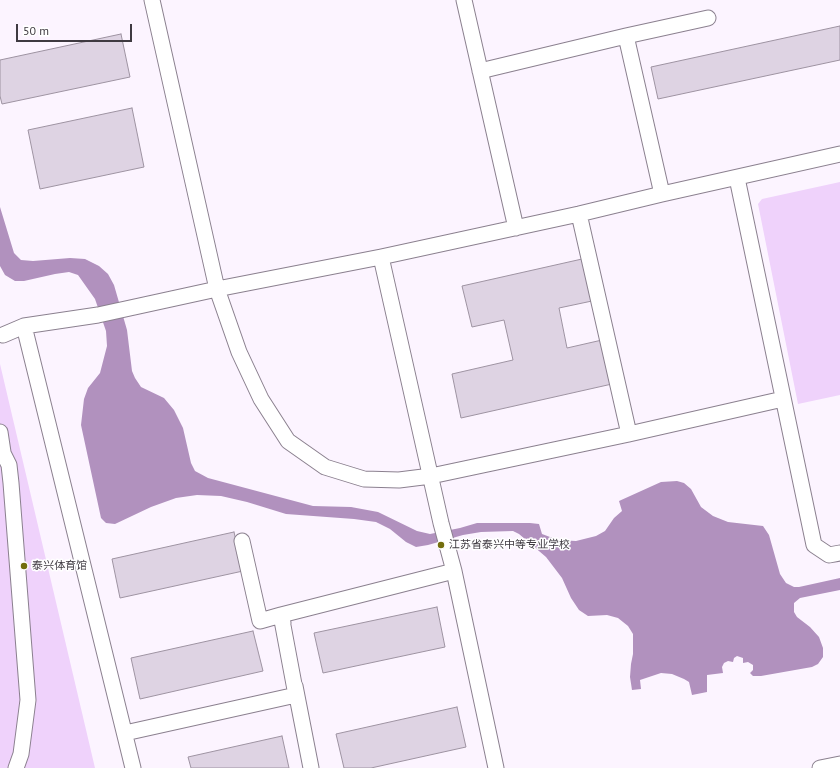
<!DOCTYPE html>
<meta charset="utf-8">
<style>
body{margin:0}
#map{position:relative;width:840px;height:768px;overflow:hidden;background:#fcf4ff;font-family:"PT Sans",sans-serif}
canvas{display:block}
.scale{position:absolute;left:16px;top:24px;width:116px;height:18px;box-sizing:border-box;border:2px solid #3f3a41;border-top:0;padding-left:5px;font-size:12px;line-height:14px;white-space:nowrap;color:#3f3a41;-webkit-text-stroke:3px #fff;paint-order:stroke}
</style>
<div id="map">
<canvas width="840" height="768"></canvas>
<div class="scale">50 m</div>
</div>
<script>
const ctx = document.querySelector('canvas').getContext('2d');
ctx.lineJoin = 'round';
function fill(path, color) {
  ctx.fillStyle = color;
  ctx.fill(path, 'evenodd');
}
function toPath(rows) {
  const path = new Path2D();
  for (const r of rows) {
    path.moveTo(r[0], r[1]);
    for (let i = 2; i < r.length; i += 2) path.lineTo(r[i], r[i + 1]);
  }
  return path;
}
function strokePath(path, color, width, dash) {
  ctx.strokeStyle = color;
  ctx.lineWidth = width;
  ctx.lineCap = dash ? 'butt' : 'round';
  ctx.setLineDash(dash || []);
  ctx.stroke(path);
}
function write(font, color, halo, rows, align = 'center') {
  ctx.font = font + ' "PT Sans","Noto Sans SC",sans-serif';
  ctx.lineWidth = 3;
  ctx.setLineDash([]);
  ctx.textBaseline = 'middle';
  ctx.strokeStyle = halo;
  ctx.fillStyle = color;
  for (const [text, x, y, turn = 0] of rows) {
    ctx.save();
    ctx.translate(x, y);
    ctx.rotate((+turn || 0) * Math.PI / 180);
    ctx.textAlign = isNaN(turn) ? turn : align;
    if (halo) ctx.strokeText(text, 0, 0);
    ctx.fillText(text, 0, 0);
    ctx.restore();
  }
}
fill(toPath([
 [840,182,840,395,798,404,758,204,762,199],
 [0,364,95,768,0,768]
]), '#efd2fb');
fill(toPath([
 [0,207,14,253,21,260,33,261,70,258,85,259,99,266,108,274,114,285,127,330,132,371,135,378,141,387,164,398,174,410,183,428,191,463,195,471,208,478,313,506,351,507,378,512,417,531,430,534,460,528,477,523,530,523,539,524,542,534,558,540,576,541,596,536,605,531,614,518,622,511,619,501,661,482,677,481,684,483,691,489,701,507,713,516,728,522,763,526,769,535,780,574,786,583,794,587,799,587,840,578,840,590,800,598,794,603,794,612,797,617,810,627,819,637,823,648,823,657,818,664,812,667,761,676,753,676,750,673,753,670,753,665,748,662,743,663,743,658,737,656,734,658,733,662,728,661,724,663,722,667,723,673,707,675,707,692,692,695,689,682,684,679,672,674,661,673,640,680,641,689,632,690,630,677,631,664,633,654,633,634,628,626,618,618,607,615,588,616,579,610,571,598,562,578,546,557,519,534,513,531,481,532,463,535,428,545,416,547,406,542,390,529,376,522,354,519,286,514,247,502,221,496,197,495,176,498,151,507,115,524,106,523,101,518,81,425,84,399,88,388,100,373,107,346,106,331,95,299,78,275,69,272,55,274,24,281,15,281,5,275,0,266]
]), '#b191be');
const building = toPath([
 [840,26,840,60,658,99,651,67,840,26],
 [121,34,130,77,2,104,0,96,0,60,121,34],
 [132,108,144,167,40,189,28,130,132,108],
 [582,259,592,301,559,308,567,348,602,340,612,384,461,418,452,374,513,360,504,320,472,327,462,286,582,259],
 [234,532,243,571,120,598,112,559,234,532],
 [437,607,445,647,323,673,314,633,437,607],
 [253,631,263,671,140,699,131,658,253,631],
 [457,707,466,747,371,768,344,768,336,734,457,707],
 [282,736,289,768,191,768,188,757,282,736]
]);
fill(building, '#ded3e3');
strokePath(building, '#9e93a2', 1);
const minor = toPath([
 [152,0,217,289,239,352,261,399,288,441,325,467,364,479,399,480,431,476,629,434,783,399],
 [464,0,516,228],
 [626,36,662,194],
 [480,71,626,36,708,18],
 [737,178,814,545,829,555,840,553],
 [579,214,629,434],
 [381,257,441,523,454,571,496,768],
 [24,326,133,768],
 [3,335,24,326,98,315,217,289,381,257,579,214,662,194,840,154],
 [0,432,3,452],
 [0,447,9,465,11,483,28,700,21,754,16,768],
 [242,541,260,621,281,615,283,623],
 [295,686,311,768],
 [125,733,296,695,281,615,454,571],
 [820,768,840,764]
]);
strokePath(minor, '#8b808f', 17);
strokePath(minor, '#fff', 15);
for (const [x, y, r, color] of [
 [441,545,4,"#736e0d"],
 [24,566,4,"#736e0d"]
]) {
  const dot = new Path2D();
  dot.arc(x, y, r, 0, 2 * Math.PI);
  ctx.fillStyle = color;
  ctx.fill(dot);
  strokePath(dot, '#fff', 1.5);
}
write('11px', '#3f3a41', '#fff', [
 ["江苏省泰兴中等专业学校",449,545],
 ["泰兴体育馆",32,566]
], 'left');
</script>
